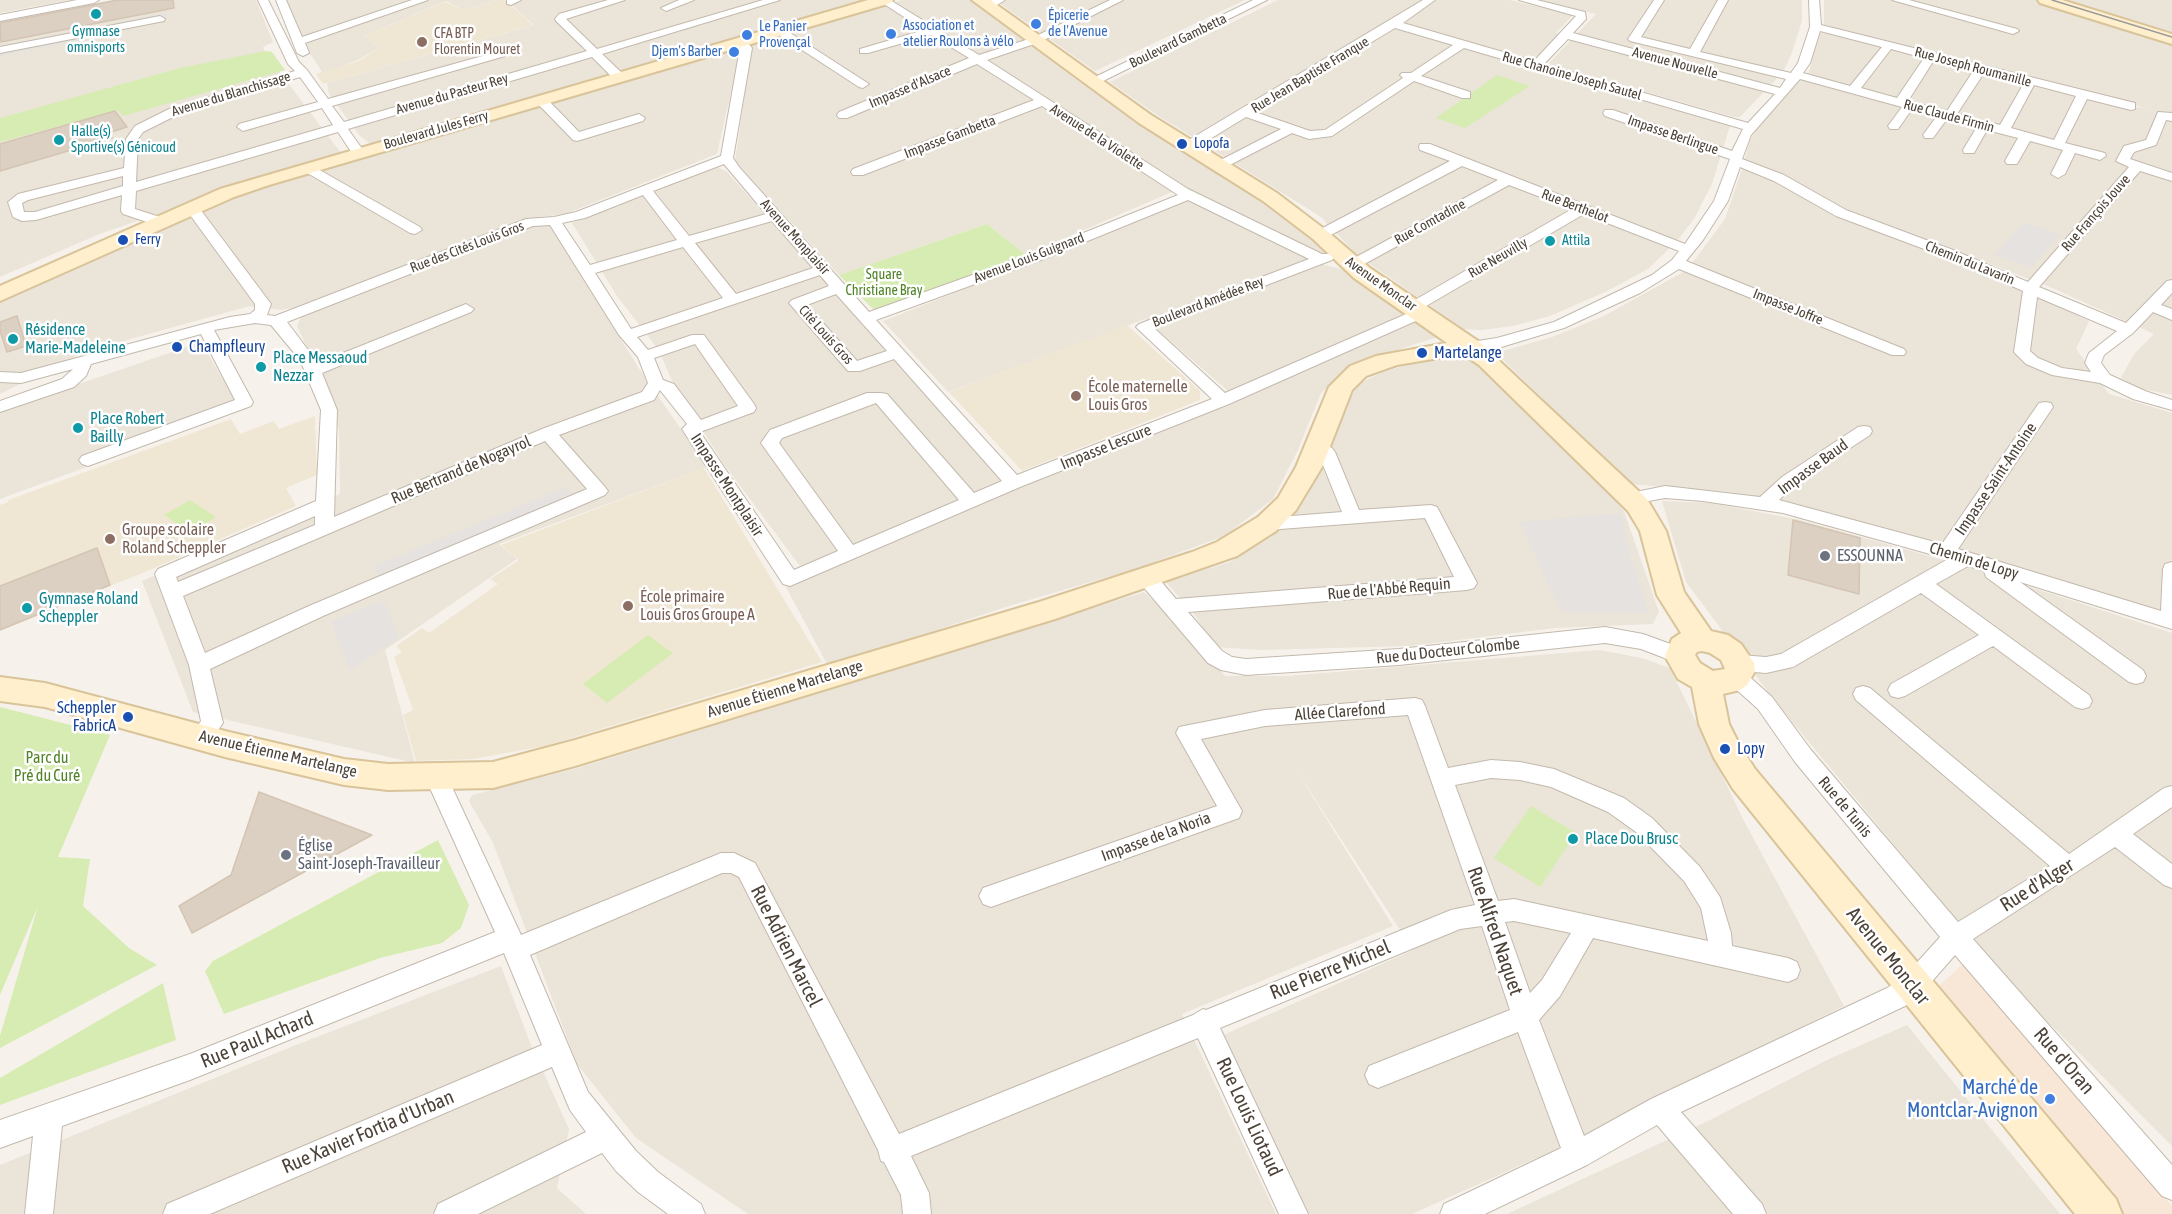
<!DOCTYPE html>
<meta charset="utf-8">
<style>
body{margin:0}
canvas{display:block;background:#f6f2eb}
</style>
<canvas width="2172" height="1214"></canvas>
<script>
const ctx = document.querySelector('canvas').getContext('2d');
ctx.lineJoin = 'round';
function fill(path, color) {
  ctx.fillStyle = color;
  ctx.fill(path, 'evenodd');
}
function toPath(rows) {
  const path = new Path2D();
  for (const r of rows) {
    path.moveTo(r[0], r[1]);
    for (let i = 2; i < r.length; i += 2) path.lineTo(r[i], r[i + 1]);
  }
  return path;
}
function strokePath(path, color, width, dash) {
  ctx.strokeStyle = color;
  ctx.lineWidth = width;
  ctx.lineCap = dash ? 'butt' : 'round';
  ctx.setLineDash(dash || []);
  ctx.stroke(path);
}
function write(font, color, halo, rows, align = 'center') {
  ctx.font = font + ' "Asap Condensed",sans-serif';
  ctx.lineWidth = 5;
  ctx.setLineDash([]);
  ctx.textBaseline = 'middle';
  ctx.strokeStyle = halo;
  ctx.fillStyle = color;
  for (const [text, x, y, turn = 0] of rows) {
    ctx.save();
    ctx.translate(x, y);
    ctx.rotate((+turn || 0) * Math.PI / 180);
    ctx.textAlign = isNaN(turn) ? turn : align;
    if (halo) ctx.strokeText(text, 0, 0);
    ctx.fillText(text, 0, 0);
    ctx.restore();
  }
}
fill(toPath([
 [0,0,69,0,0,13],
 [112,0,256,0,273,42,263,47,266,54,341,153,241,183,164,212,102,233,0,277,0,21],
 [283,0,497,0,463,10,446,1,364,36,379,48,358,60,323,73,300,39],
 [506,0,872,0,372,145,360,136,329,94,327,83,534,25],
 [902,0,971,0,1074,75,1300,224,1329,251,1319,255,1181,188,1026,255,987,224,839,275,735,161,752,45],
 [995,0,1245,0,1095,71],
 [1278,0,1510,0,1573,15,1556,33,1562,35,1531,69,1730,126,1712,184,1694,219,1677,241,1648,269,1605,292,1550,316,1513,326,1481,330,1464,329,1357,255,1321,217,1154,113,1110,82],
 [1540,0,1802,0,1802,21,1791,55,1783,72,1740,117,1734,117,1552,65,1549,63,1596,14],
 [1824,0,2036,0,2172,46,2172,395,2137,388,2121,378,2134,354,2154,334,2050,287,1828,202,1794,180,1744,160,1750,141,1760,123,1809,72,1819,33,1844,36,2108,102,2149,109,1824,25],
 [2058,0,2172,0,2172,34],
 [731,50,740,52,717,154,565,214,530,218,293,308,281,310,250,306,87,351,0,394,0,302,33,285,247,191,470,122],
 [717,167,726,171,1006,482,800,566,723,463,674,385,658,349,617,296,572,223],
 [1742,169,1767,175,1819,207,2011,284,2089,321,2076,349,2109,394,2172,413,2172,616,1866,523,1727,492,1630,484,1496,353,1552,337,1604,316,1687,270,1725,219],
 [1190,200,1321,264,1341,269,1438,337,1356,363,1321,393,1297,452,1273,499,1224,536,1138,568,1012,605,828,666,785,585,1235,397,1145,319,948,392,883,321],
 [549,223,638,367,707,467,499,544,517,559,385,650,415,763,193,712,142,581,340,494,339,431,323,382,297,326,301,317,537,224],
 [201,342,241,410,0,499,0,411],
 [1474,355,1489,363,1624,511,1659,612,1653,624,1555,628,1410,646,1260,650,1215,647,1194,614,1166,582,1230,562,1271,537,1300,507,1334,428,1358,384,1381,373,1412,363],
 [1662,501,1711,503,1800,520,1962,565,2172,633,2172,1146,2007,981,1774,700,1686,582],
 [1144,592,1192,637,1225,676,1287,676,1599,650,1642,658,1670,668,1744,821,1844,1006,1550,1152,1412,1214,1309,1214,1221,1036,1413,950,1293,765,1393,926,1182,1014,1276,1214,748,1214,636,1138,577,1064,493,843,469,801,472,795,575,769],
 [501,966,531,1045,569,1129,557,1188,586,1214,0,1214,0,1165,296,1045],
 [1907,1025,2060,1214,1507,1214,1708,1121,1829,1059]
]), '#ebe4d9');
fill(toPath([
 [1964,963,2172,1206,2172,1214,2114,1214,1931,993]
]), '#f8e7d6');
fill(toPath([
 [498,0,505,0,533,25,323,84,316,74,359,61,379,48,364,36,445,2,463,10],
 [1127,325,1200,391,1200,400,1022,471,949,392],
 [315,416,317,475,286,488,296,506,145,572,0,630,0,505,8,502,8,500,231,419,240,434,274,421,279,429],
 [704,468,822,662,545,746,473,759,416,761,403,715,413,710,394,657,402,652,396,646,422,628,429,633,498,584,490,579,519,560,501,545]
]), '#f0e6d4');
fill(toPath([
 [266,51,272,52,285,70,123,116,118,110,0,142,0,118,180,68],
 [1497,75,1530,86,1465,128,1436,118],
 [987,224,1026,255,875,311,839,275],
 [190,500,216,517,190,533,164,515],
 [648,635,673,653,607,703,583,684],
 [0,707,110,735,58,857,90,859,83,906,129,948,157,965,0,1048,0,1036,38,906,0,995],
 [1531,806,1576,833,1540,887,1494,858],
 [438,840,469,905,461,928,442,943,380,958,224,1014,205,971,213,961],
 [163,983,176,1040,0,1105,0,1078]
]), '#d7ecb2');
fill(toPath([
 [165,13,166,19,122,28,121,32,0,56,0,46],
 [2025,222,2060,234,2031,268,1994,255],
 [567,487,573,495,380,577,374,566],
 [1621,513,1630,555,1649,613,1561,612,1520,522],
 [384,600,399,638,350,670,331,621]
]), '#e5e2df');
const building = toPath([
 [118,0,173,0,174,8,1,42,0,23,118,0],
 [115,111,127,127,108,133,112,138,0,171,0,144,115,111],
 [17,316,26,346,7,352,0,331,0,322,17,316],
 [1793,520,1860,538,1859,594,1788,575,1793,520],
 [97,548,110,585,0,630,0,586,97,548],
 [259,792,372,835,192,933,179,906,231,875,259,792]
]);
fill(building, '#dcd0c3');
strokePath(building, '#d4c4b2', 1.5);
const street = toPath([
 [77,0,99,0,94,3,0,21,0,15,77,0],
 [258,0,268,0,299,62,307,70,328,99,497,52,501,51,507,54,505,56,332,106,344,122,587,51,556,21,555,19,559,14,608,0,625,0,566,19,597,49,763,0,780,0,602,54,624,75,624,81,616,81,592,57,348,129,365,153,364,156,354,156,338,132,136,191,135,209,166,219,168,222,166,225,156,225,123,214,121,211,122,195,36,220,22,221,13,217,8,202,18,194,124,168,126,139,135,126,169,109,295,71,288,64,258,0],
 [300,77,318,102,239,124,237,127,243,131,322,108,333,125,136,182,138,139,143,132,177,115,300,77],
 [123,176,123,186,35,212,24,212,22,203,28,200,123,176],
 [276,0,286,0,302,37,412,0,428,0,305,43,309,53,303,56,297,53,276,0],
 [507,0,521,0,511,5,507,4,507,0],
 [679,0,694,0,666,11,661,8,679,0],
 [878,0,890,0,979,55,1032,38,1110,0,1123,0,1040,42,987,60,1188,189,1322,254,1332,254,1334,257,1332,260,1154,328,1225,393,1413,311,1405,307,1408,304,1572,209,1509,185,1357,268,1347,268,1345,265,1347,262,1498,180,1462,166,1325,238,1315,238,1313,235,1315,232,1450,161,1420,150,1419,147,1420,144,1430,144,1685,244,1714,201,1730,159,1605,116,1603,113,1605,110,1613,110,1732,151,1743,129,1464,48,1421,76,1470,92,1470,98,1462,98,1414,81,1332,136,1309,139,1292,133,1220,170,1213,166,1215,163,1281,129,1246,117,1192,150,1182,150,1181,147,1182,144,1423,0,1435,0,1403,23,1534,61,1576,16,1519,0,1537,0,1585,12,1586,19,1573,33,1780,88,1786,79,1630,41,1628,39,1654,0,1664,0,1641,37,1690,49,1718,0,1728,0,1700,52,1791,73,1798,63,1810,27,1809,0,1819,0,1821,25,2135,103,2135,109,2131,110,2087,99,2065,143,2105,153,2106,156,2100,160,2075,153,2065,174,2058,178,2051,174,2063,150,2030,141,2017,164,2007,164,2005,161,2018,138,1987,130,1974,153,1964,153,1963,150,1977,127,1947,119,1933,138,1925,138,1923,135,1937,116,1912,109,1898,129,1890,129,1888,126,1902,107,1800,79,1751,135,1742,159,1784,175,1846,210,1953,250,2028,282,2129,167,2116,161,2124,146,2146,140,2158,112,2172,113,2172,121,2166,120,2156,145,2134,152,2130,159,2172,173,2172,181,2140,171,2039,287,2126,323,2167,281,2172,280,2172,293,2161,305,2172,309,2172,320,2153,312,2133,333,2104,355,2101,363,2110,375,2145,391,2172,400,2172,410,2133,399,2100,383,2052,375,2026,364,2014,352,2023,291,1943,256,1836,216,1774,181,1740,167,1728,201,1703,240,1686,261,1904,349,1906,352,1904,355,1892,355,1679,269,1640,293,1564,328,1498,348,1464,349,1462,346,1464,343,1497,338,1554,322,1652,275,1672,260,1679,251,1584,214,1421,309,1427,310,1430,313,1427,316,1229,404,1020,487,790,586,783,584,682,429,687,424,660,390,654,400,559,435,605,487,608,491,605,495,323,616,210,669,223,723,209,743,201,746,193,743,190,737,201,721,189,665,155,574,158,569,316,501,321,410,300,360,271,325,255,323,214,330,253,402,251,406,88,466,82,464,79,460,82,456,235,400,201,334,91,364,86,376,74,387,0,412,0,401,62,379,73,369,21,383,0,382,0,372,21,373,230,317,250,314,255,310,255,304,185,208,187,205,197,205,271,304,267,315,275,316,526,219,554,217,576,212,721,156,740,48,736,43,742,40,746,41,752,48,733,158,739,167,869,312,1031,254,1178,195,1042,106,863,175,853,175,851,172,853,169,1034,100,977,64,847,118,839,118,837,115,839,112,969,58,931,35,868,53,860,53,860,49,924,30,878,0],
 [1395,28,1453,45,1411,73,1402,73,1400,75,1403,78,1325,130,1310,131,1255,112,1395,28],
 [1820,31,1882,47,1850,86,1803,73,1810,63,1820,31],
 [1568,39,1775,94,1748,123,1544,64,1568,39],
 [1891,49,1924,58,1897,98,1861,88,1891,49],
 [1934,60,1974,70,1947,111,1908,101,1934,60],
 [1984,73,2024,83,2000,125,1957,114,1984,73],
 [2034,85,2076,96,2054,140,2011,128,2034,85],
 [724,164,766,214,689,236,653,191,724,164],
 [643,195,677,240,590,265,562,223,585,218,643,195],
 [1188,200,1309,259,1139,324,1136,327,1139,330,1212,399,1017,475,876,320,1041,260,1188,200],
 [772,221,813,268,736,294,695,243,772,221],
 [550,225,619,335,638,357,648,383,642,392,542,429,334,517,337,410,322,373,471,312,474,309,466,304,461,306,318,363,287,322,533,226,550,225],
 [683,247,723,298,631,329,595,273,683,247],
 [820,275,829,286,792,300,789,303,848,371,860,371,894,359,1002,481,974,493,887,394,881,393,867,393,770,430,761,443,838,551,794,570,700,432,754,412,756,408,754,404,704,335,692,335,648,350,637,337,820,275],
 [836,294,887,351,857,361,807,305,836,294],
 [2037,297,2117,331,2089,353,2085,363,2091,372,2062,368,2038,358,2030,351,2037,297],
 [695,344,738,406,701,420,674,384,663,380,654,358,695,344],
 [876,403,959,500,853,545,779,443,782,438,876,403],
 [545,441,587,489,309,606,205,653,183,596,545,441],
 [315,516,315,525,178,582,176,577,315,516],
 [992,0,1005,0,992,8,984,8,984,4,992,0],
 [1253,0,1267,0,1097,84,1089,84,1087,81,1253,0],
 [1892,0,1909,0,2017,29,2019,31,2013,34,1892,0],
 [160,16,165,19,164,21,0,53,0,47,160,16],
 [780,28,784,29,869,84,863,88,859,87,776,33,774,31,780,28],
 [541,96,545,97,579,132,639,114,645,118,643,121,577,141,573,140,537,103,537,97,541,96],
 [309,164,420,227,422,230,415,234,410,233,304,171,302,168,309,164],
 [2045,402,2051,403,2053,407,1958,549,2161,611,2163,569,2165,564,2172,562,2172,629,2020,582,2143,670,2146,676,2143,682,2136,684,2129,682,1986,577,1984,571,1968,566,1936,584,2089,695,2092,701,2089,707,2082,709,2075,707,1993,646,1905,696,1898,698,1891,696,1888,690,1891,684,1979,635,1921,593,1793,667,1766,673,1743,671,1772,697,1811,750,1958,922,2050,866,1856,700,1853,694,1856,688,1863,686,1870,688,2069,854,2164,788,2172,786,2172,807,2133,834,2172,864,2172,888,2164,885,2115,847,1973,939,2172,1165,2172,1200,2162,1196,1955,955,1921,994,1905,1006,1681,1112,1762,1204,1766,1214,1733,1214,1657,1125,1587,1165,1485,1214,1440,1214,1444,1204,1561,1148,1518,1032,1378,1088,1369,1084,1365,1075,1369,1066,1510,1010,1482,926,1460,929,1220,1028,1308,1214,1279,1214,1198,1038,911,1156,929,1193,931,1214,903,1214,901,1195,884,1162,881,1161,878,1150,739,877,731,873,722,873,530,955,588,1092,636,1151,658,1172,701,1204,705,1214,668,1214,638,1192,616,1171,602,1153,478,1214,434,1214,438,1204,586,1132,570,1110,552,1067,210,1214,163,1214,167,1204,542,1045,504,953,190,1080,62,1126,53,1214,25,1214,33,1136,0,1148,0,1120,190,1054,495,932,425,777,428,770,436,768,444,770,521,935,721,853,734,853,755,863,899,1134,1193,1015,1203,1009,1206,1010,1451,910,1475,905,1408,715,1265,726,1201,739,1242,811,1239,818,991,907,983,904,979,896,983,888,1217,806,1176,733,1179,727,1265,710,1415,698,1422,700,1425,706,1448,768,1491,760,1520,762,1554,769,1624,798,1652,818,1700,867,1720,897,1731,933,1732,946,1788,958,1797,962,1800,970,1797,978,1788,982,1593,938,1560,996,1539,1020,1584,1136,1651,1099,1887,988,1903,978,1940,937,1795,762,1758,709,1729,683,1726,677,1729,671,1735,669,1729,663,1732,657,1739,655,1766,657,1781,654,1948,559,1783,513,1703,501,1665,498,1632,504,1626,502,1623,498,1626,494,1665,486,1760,497,1782,477,1858,427,1864,426,1870,427,1872,431,1870,435,1794,485,1779,500,1942,544,2039,403,2045,402],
 [1491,778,1520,780,1551,787,1608,812,1636,832,1684,881,1701,908,1708,941,1514,899,1498,901,1455,785,1491,778],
 [1514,921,1571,933,1542,980,1530,993,1505,922,1514,921],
 [1316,441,1332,448,1335,452,1359,510,1431,505,1437,507,1477,583,1474,588,1467,590,1188,612,1222,651,1232,657,1246,659,1399,649,1605,627,1643,634,1687,650,1690,656,1687,662,1680,664,1641,649,1605,643,1399,665,1246,675,1221,670,1208,663,1140,583,1137,578,1140,573,1147,571,1154,573,1176,599,1454,577,1425,518,1267,530,1261,529,1258,524,1261,519,1267,518,1342,512,1319,455,1307,447,1310,443,1316,441]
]);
const secondary = toPath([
 [868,0,893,0,891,3,269,185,234,197,0,301,0,286,220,189,868,0],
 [972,0,990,0,1151,115,1277,193,1327,231,1370,268,1478,341,1647,499,1666,531,1684,592,1711,631,1728,635,1741,644,1754,663,1755,671,1747,685,1740,690,1723,694,1729,724,1738,742,1755,769,2116,1199,2122,1214,2075,1214,1733,789,1714,758,1699,724,1692,687,1678,679,1665,656,1672,639,1681,633,1657,595,1640,531,1628,511,1479,365,1463,354,1397,365,1366,376,1352,390,1322,467,1296,510,1276,531,1237,556,1055,619,575,766,493,788,388,790,344,785,225,757,45,707,0,701,0,677,45,683,225,731,344,759,388,764,493,762,575,740,1039,602,1192,552,1217,542,1258,517,1278,498,1296,467,1329,387,1350,366,1376,356,1447,343,1354,278,1313,239,1263,201,1139,123,972,0],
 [1702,651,1710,653,1721,660,1725,669,1713,671,1700,663,1695,655,1697,652,1702,651],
 [2038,0,2062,0,2172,34,2172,44,2040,3,2038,0]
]);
strokePath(street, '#c3b9ad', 2);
strokePath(secondary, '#d9c399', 4);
fill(street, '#fff');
fill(secondary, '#ffefcd');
strokePath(toPath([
 [2052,0,2172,37]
]), '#9a9a9a', 1.5);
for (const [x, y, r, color] of [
 [96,14,6,"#0f9aa8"],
 [1036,24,6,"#3f7fe0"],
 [891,34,6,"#3f7fe0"],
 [747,35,6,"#3f7fe0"],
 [422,42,6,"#8d6e63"],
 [734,52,6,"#3f7fe0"],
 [59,140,6,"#0f9aa8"],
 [1182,144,6,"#1a4fb4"],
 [123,240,6,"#1a4fb4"],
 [1550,241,6,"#0f9aa8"],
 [13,339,6,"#0f9aa8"],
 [177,347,6,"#1a4fb4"],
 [1422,353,6,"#1a4fb4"],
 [261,367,6,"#0f9aa8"],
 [1076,396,6,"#8d6e63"],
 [78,428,6,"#0f9aa8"],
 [110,539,6,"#8d6e63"],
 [1825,556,6,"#6b7280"],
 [628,606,6,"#8d6e63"],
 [27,608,6,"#0f9aa8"],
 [128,717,6,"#1a4fb4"],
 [1725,749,6,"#1a4fb4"],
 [1573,839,6,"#0f9aa8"],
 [286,855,6,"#6b7280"],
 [2050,1099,6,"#3f7fe0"]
]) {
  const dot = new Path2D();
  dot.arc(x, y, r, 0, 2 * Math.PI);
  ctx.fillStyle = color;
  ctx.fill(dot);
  strokePath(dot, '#fff', 2);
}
write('14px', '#366cbe', '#fff', [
 ["Épicerie",1048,16],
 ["de l'Avenue",1048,32],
 ["Association et",903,26],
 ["atelier Roulons à vélo",903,42],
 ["Le Panier",759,27],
 ["Provençal",759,43],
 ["Djem's Barber",722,52,"right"]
], 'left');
write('14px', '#0d838f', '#fff', [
 ["Gymnase",96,32,"center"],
 ["omnisports",96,48,"center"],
 ["Halle(s)",71,132],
 ["Sportive(s) Génicoud",71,148],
 ["Attila",1562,241]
], 'left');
write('14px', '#785e54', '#fff', [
 ["CFA BTP",434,34],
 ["Florentin Mouret",434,50]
], 'left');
write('14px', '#4c4238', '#fff', [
 ["Boulevard Gambetta",1178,41,-26],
 ["Avenue Nouvelle",1675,63,15],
 ["Rue Joseph Roumanille",1973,67,15],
 ["Rue Jean Baptiste Franque",1310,75,-31],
 ["Rue Chanoine Joseph Sautel",1572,76,16],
 ["Impasse d'Alsace",910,87,-23],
 ["Avenue du Blanchissage",231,94,-17],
 ["Avenue du Pasteur Rey",452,94,-16],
 ["Rue Claude Firmin",1949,116,15],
 ["Boulevard Jules Ferry",436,130,-16],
 ["Impasse Berlingue",1673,135,19],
 ["Impasse Gambetta",950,137,-21],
 ["Avenue de la Violette",1097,137,33],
 ["Rue Berthelot",1575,206,21],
 ["Rue François Jouve",2096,213,-49],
 ["Rue Comtadine",1430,222,-29],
 ["Avenue Monplaisir",795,237,48],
 ["Rue des Cités Louis Gros",467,247,-21],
 ["Avenue Louis Guignard",1029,258,-21],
 ["Rue Neuvilly",1498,258,-30],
 ["Chemin du Lavarin",1970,263,22],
 ["Avenue Monclar",1381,284,35],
 ["Boulevard Amédée Rey",1208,302,-21],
 ["Impasse Joffre",1788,307,22],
 ["Cité Louis Gros",826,335,48]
]);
write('14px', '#164399', '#fff', [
 ["Lopofa",1194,144],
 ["Ferry",135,240]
], 'left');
write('14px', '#508326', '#fff', [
 ["Square",884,275],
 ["Christiane Bray",884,291]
]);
write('16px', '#0d838f', '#fff', [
 ["Résidence",25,330],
 ["Marie-Madeleine",25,348],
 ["Place Messaoud",273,358],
 ["Nezzar",273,376],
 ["Place Robert",90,419],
 ["Bailly",90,437],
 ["Gymnase Roland",39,599],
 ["Scheppler",39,617],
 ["Place Dou Brusc",1585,839]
], 'left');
write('16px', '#164399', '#fff', [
 ["Champfleury",189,347],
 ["Martelange",1434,353],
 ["Scheppler",116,708,"right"],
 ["FabricA",116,726,"right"],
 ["Lopy",1737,749]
], 'left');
write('16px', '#785e54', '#fff', [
 ["École maternelle",1088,387],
 ["Louis Gros",1088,405],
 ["Groupe scolaire",122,530],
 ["Roland Scheppler",122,548],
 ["École primaire",640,597],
 ["Louis Gros Groupe A",640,615]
], 'left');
write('16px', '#4c4238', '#fff', [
 ["Impasse Lescure",1106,447,-22],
 ["Impasse Baud",1813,467,-36],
 ["Rue Bertrand de Nogayrol",461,470,-23],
 ["Impasse Saint-Antoine",1996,479,-56],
 ["Impasse Montplaisir",727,485,57],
 ["Chemin de Lopy",1974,561,17],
 ["Rue de l'Abbé Requin",1389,589,-5],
 ["Rue du Docteur Colombe",1448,651,-6],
 ["Avenue Étienne Martelange",785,689,-17],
 ["Allée Clarefond",1340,712,-4],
 ["Avenue Étienne Martelange",278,754,13],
 ["Rue de Tunis",1845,807,50],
 ["Impasse de la Noria",1156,837,-20]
]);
write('16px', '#5b616d', '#fff', [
 ["ESSOUNNA",1837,556],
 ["Église",298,846],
 ["Saint-Joseph-Travailleur",298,864]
], 'left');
write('16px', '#508326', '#fff', [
 ["Parc du",47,758],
 ["Pré du Curé",47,776]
]);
write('20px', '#4c4238', '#fff', [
 ["Rue d'Alger",2037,885,-32],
 ["Rue Alfred Naquet",1495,931,71],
 ["Rue Adrien Marcel",786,946,63],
 ["Avenue Monclar",1888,956,51],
 ["Rue Pierre Michel",1330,970,-22],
 ["Rue Paul Achard",257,1040,-22],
 ["Rue d'Oran",2064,1061,49],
 ["Rue Louis Liotaud",1249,1117,65],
 ["Rue Xavier Fortia d'Urban",368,1132,-23]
]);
write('20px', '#366cbe', '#fff', [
 ["Marché de",2038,1088],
 ["Montclar-Avignon",2038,1111]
], 'right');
</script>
